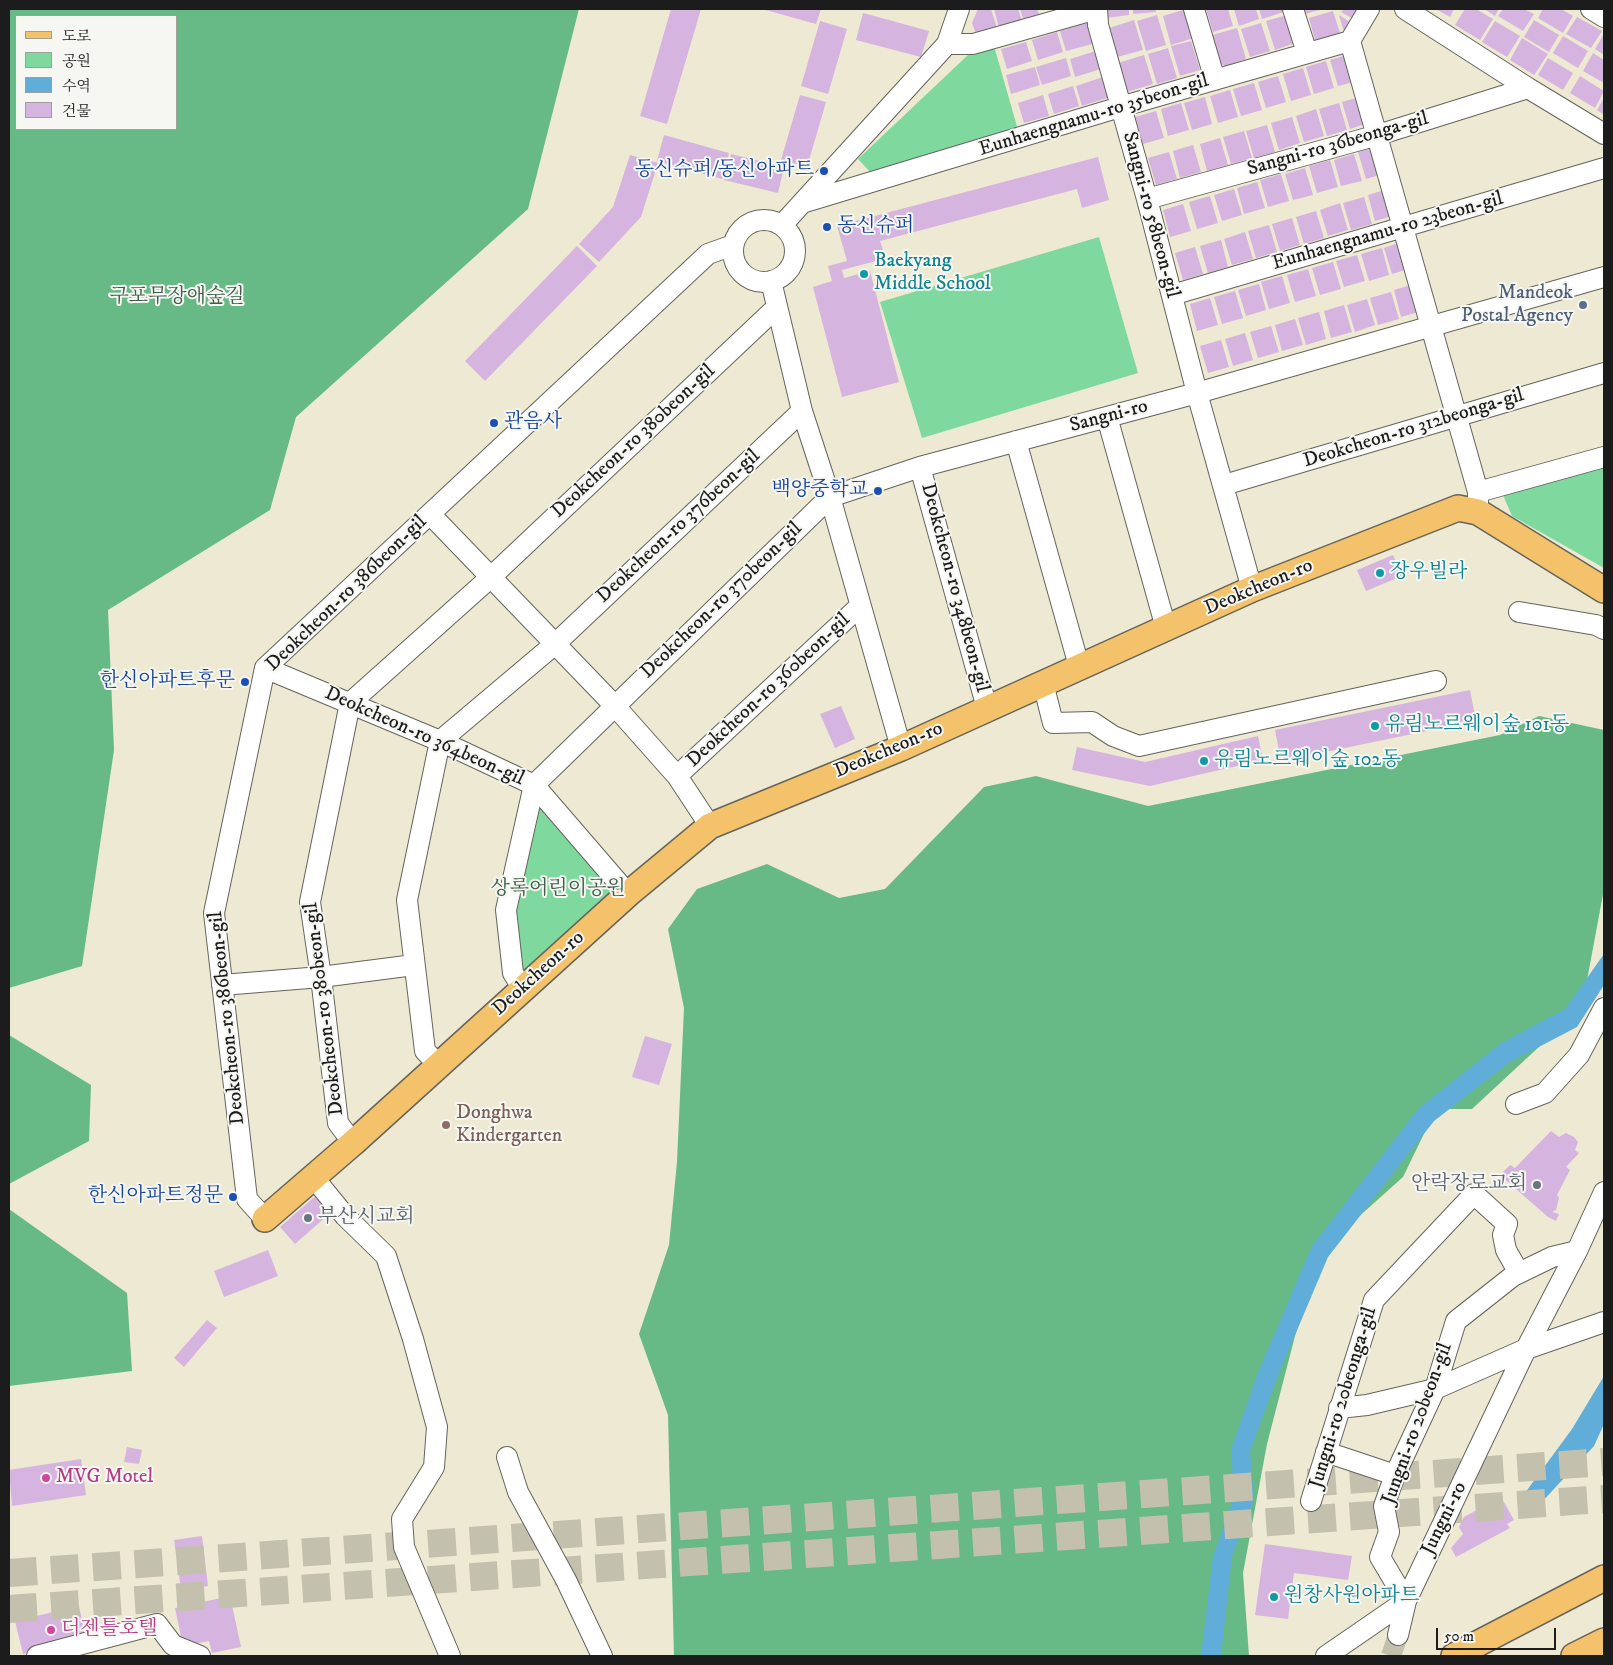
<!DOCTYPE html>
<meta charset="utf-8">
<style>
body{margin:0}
#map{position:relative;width:1613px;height:1665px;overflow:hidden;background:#ede9d2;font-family:"IM FELL DW Pica","Noto Serif KR",serif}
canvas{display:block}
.frame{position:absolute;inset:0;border:10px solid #1c1c1c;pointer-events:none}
.legend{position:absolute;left:15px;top:15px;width:162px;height:115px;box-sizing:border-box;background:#f6f6f2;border:1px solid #9f9f9c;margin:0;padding:6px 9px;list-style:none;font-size:15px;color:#1c1c1c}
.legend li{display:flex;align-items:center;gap:10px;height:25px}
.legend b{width:25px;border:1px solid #9f9f9c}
.scale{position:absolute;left:1436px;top:1628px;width:120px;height:22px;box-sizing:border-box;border:2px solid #1c1c1c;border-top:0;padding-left:6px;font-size:15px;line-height:18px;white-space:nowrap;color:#1c1c1c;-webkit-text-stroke:4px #f6f6f2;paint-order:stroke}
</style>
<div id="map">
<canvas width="1613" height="1665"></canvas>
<div class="frame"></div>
<ul class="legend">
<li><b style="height:6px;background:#f3c26a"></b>도로</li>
<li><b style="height:14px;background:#7fd99e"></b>공원</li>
<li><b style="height:14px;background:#5fadd8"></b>수역</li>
<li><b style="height:14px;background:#d6b4e0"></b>건물</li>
</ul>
<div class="scale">50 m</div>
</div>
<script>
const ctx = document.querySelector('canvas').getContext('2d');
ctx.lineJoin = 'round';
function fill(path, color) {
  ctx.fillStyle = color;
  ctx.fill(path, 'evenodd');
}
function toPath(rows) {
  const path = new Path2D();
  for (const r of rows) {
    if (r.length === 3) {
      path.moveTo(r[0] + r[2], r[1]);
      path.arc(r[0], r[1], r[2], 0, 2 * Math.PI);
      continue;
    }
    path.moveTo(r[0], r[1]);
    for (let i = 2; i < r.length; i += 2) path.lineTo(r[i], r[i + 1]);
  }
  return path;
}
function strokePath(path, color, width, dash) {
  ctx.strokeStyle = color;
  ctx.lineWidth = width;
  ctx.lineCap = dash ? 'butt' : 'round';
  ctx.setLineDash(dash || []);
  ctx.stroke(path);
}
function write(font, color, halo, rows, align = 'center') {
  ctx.font = font + ' "IM FELL DW Pica","Noto Serif KR",serif';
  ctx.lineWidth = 4;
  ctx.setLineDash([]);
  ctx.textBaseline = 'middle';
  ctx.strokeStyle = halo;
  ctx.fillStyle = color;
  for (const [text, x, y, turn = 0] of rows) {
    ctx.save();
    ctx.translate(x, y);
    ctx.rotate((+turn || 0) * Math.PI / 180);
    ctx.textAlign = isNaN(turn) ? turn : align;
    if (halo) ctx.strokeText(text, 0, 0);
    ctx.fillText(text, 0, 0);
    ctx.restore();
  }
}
fill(toPath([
 [994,46,1018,130,872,174,858,159,969,54],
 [1099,237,1138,373,922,438,880,302],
 [1604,460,1604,568,1512,516,1503,495],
 [534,793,621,894,524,982,508,909]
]), '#7fd99e');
fill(toPath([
 [9,9,579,9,528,209,296,417,270,510,108,610,114,750,82,966,9,988],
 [16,16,176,16,176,129,16,129],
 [1539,716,1604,730,1604,889,1582,1007,1472,1109,1436,1109,1403,1177,1316,1255,1267,1444,1243,1573,1249,1656,674,1656,668,1415,639,1334,669,1245,677,1162,684,1008,668,929,697,889,767,864,839,898,885,889,984,787,1036,776,1148,806,1500,735],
 [9,1035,91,1085,89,1141,9,1184],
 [9,1209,127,1293,132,1371,9,1386]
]), '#67b985');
fill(toPath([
 [1604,954,1604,985,1577,1027,1510,1062,1434,1121,1328,1257,1279,1373,1250,1451,1254,1501,1232,1556,1221,1656,1201,1656,1213,1556,1234,1498,1231,1449,1259,1370,1312,1246,1419,1108,1500,1044,1565,1009],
 [1604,1376,1604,1424,1594,1446,1539,1505,1525,1493,1572,1429]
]), '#5fadd8');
fill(toPath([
 [671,9,701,9,667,124,640,116],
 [762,9,821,9,816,24],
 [978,9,991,9,997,28,976,34,972,23],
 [994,9,1018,9,1022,21,999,28],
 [1020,9,1037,9,1040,16,1024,21],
 [1105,9,1129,9,1129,15,1106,18],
 [1133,9,1156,9,1156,12,1133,14],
 [1186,9,1194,38,1171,45,1163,16],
 [1206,9,1228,9,1233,26,1213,32],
 [1234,9,1256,9,1259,19,1239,26],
 [1259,9,1287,9,1287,11,1262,19],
 [1304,9,1323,9,1305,14],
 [1344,9,1364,9,1357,21,1341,12],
 [1436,9,1454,9,1450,17],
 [1465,9,1476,9,1493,19,1480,40,1455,25],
 [1484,9,1499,9,1495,16],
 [1503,9,1524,9,1534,14,1523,31,1498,16],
 [1543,9,1561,9,1573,16,1563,33,1538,18],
 [1333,11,1340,33,1315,40,1309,18],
 [863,13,929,31,921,57,856,40],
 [1157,15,1166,45,1146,51,1137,21],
 [1287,15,1295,43,1275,50,1266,21],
 [1339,15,1353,24,1344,32],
 [1577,17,1602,31,1591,48,1566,34],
 [1134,20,1143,50,1117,57,1109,28],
 [1534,20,1559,35,1549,52,1524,37],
 [820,21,847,29,828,94,801,86],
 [1495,21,1520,36,1507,57,1482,42],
 [1090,22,1096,43,1066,51,1060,31],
 [1261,23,1270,51,1250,57,1241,29],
 [1237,28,1246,59,1225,66,1217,62,1209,36],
 [1057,32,1063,52,1038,60,1032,40],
 [1604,34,1604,55,1595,49],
 [1563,36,1588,51,1578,68,1553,53],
 [1522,38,1548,54,1534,75,1510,60],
 [1191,41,1200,70,1180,76,1171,46],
 [1026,42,1032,61,1007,69,1001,49],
 [1168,48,1177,78,1157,84,1148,54],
 [1099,50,1104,68,1075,77,1070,59],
 [1593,53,1604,60,1604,83,1583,71],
 [1350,54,1358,81,1338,86,1330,60],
 [1144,55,1153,84,1127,92,1118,63],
 [1066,58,1071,76,1042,85,1036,67],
 [1548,58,1573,73,1563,90,1538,75],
 [1326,61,1334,88,1314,94,1306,67],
 [1035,67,1040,85,1011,94,1006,75],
 [1303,68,1311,95,1291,101,1283,74],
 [1106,76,1110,90,1107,98,1082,106,1076,86],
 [1278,76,1286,102,1266,108,1258,82],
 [1580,76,1604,91,1595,108,1570,93],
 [1254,83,1262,110,1241,116,1233,89],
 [1073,86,1079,106,1054,114,1048,94],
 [1230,90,1238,117,1218,123,1210,96],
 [800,95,826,102,807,167,781,160],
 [1043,95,1049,116,1024,123,1018,103],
 [1363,96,1371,122,1350,129,1342,102],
 [1205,97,1212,124,1192,130,1184,103],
 [1604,98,1604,115,1597,110],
 [1181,103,1189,130,1168,136,1161,109],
 [1339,103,1347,130,1327,136,1319,109],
 [1316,109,1324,136,1304,142,1296,116],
 [1156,111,1164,138,1143,144,1135,117],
 [1292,117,1300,143,1279,150,1271,123],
 [1267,125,1275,152,1254,158,1246,131],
 [1244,131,1252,158,1231,164,1223,137],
 [664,135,729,153,722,179,657,161],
 [1220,138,1228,165,1207,171,1200,144],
 [1193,145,1201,172,1180,178,1173,151],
 [1379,146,1386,173,1366,179,1358,152],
 [1169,152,1177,179,1156,185,1148,158],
 [731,154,784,167,778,193,724,180],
 [1354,154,1362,181,1341,186,1334,160],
 [630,155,658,163,641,217,599,262,579,244,613,207],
 [1098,157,1109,200,1082,208,1077,189,880,241,883,250,874,252,876,261,842,270,844,278,870,271,899,382,842,397,813,287,832,281,828,266,847,261,837,226],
 [1330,160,1338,187,1317,193,1309,166],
 [1305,168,1313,195,1293,200,1285,174],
 [1281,174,1289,201,1268,207,1260,180],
 [1257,182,1265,208,1244,214,1237,188],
 [1234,189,1242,215,1222,221,1214,195],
 [1388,189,1396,215,1375,221,1368,195],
 [1210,196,1218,223,1197,229,1189,202],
 [1364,197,1372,224,1351,230,1343,203],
 [1340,203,1348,230,1328,236,1320,210],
 [1183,204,1191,231,1170,237,1163,210],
 [1316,211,1324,238,1304,244,1296,217],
 [1292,218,1300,245,1280,251,1272,224],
 [1269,225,1277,252,1256,258,1248,231],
 [1245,232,1253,259,1232,265,1224,239],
 [1221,240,1228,267,1208,273,1200,246],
 [1404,241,1412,268,1392,274,1384,248],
 [577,246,597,266,485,381,465,361],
 [1195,247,1203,274,1183,280,1175,253],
 [1382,248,1389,275,1369,281,1361,254],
 [1357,255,1365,281,1344,287,1336,261],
 [1333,262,1341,289,1320,295,1312,268],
 [1308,269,1316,296,1295,302,1287,275],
 [1282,276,1290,303,1269,309,1261,282],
 [1259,284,1266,310,1246,316,1238,290],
 [1414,284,1422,311,1401,317,1394,290],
 [1235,291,1243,318,1222,324,1214,297],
 [1391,292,1399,319,1378,325,1370,298],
 [1210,298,1218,325,1197,331,1190,304],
 [1367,299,1375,325,1355,332,1347,305],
 [1344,305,1352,332,1331,338,1324,311],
 [1319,312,1326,339,1306,345,1298,318],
 [1295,319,1303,345,1282,351,1275,325],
 [1271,326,1279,352,1258,358,1250,332],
 [1245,333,1253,360,1233,366,1225,339],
 [1221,340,1229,367,1208,373,1200,346],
 [1393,555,1402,576,1366,591,1357,570],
 [1470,690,1476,721,1281,761,1275,730],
 [841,706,855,739,835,748,820,714],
 [1258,736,1263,760,1150,786,1072,770,1077,747,1145,762],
 [645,1036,672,1044,659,1085,632,1077],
 [1551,1131,1559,1137,1566,1133,1574,1137,1578,1142,1575,1150,1579,1153,1566,1167,1570,1170,1557,1195,1559,1198,1556,1210,1552,1212,1559,1214,1556,1221,1548,1217,1500,1175,1510,1165,1515,1168],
 [320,1192,335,1209,295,1244,280,1227],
 [268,1250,278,1276,224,1297,214,1271],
 [207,1320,217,1328,184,1367,174,1358],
 [127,1447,142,1450,139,1464,124,1462],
 [81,1459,86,1495,12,1506,9,1470],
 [1501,1497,1514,1520,1507,1524,1510,1528,1456,1557,1451,1548,1463,1534,1459,1527,1464,1517],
 [202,1536,208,1586,181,1590,174,1540],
 [1265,1544,1352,1556,1348,1580,1294,1573,1288,1619,1255,1615],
 [230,1596,241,1647,212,1653,209,1641,183,1646,175,1608],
 [79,1606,86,1639,23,1654,15,1621]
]), '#d6b4e0');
strokePath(toPath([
 [1391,1656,1398,1635]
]), '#c3c0ae', 20, [20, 10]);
strokePath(toPath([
 [9,1573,1604,1462],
 [9,1609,1604,1499]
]), '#c3c0ae', 28, [28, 14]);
const minor = toPath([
 [1097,9,1098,25,1147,199,1197,393,1252,589],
 [1194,9,1215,80],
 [1293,9,1307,53],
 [1405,9,1528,88,1604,134],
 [1591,9,1604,17],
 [1350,41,1478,492,1478,512],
 [947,44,973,44,1097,9],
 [1147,199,1378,135,1528,88],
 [802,203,1120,107,1350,41,1369,9],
 [764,251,31],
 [782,225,947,44,959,9],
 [771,281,802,411,830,497,920,467,1197,393,1604,277],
 [1172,295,1604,168],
 [1107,417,1166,628],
 [1016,441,1079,666],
 [920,467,987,708],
 [1224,485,1604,373],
 [1478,492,1604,457],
 [430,514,614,705,677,776,710,826],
 [1519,612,1596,625,1604,629],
 [265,668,440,741,534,785,628,894],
 [1043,683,1053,723,1092,722,1113,736,1139,746,1436,681],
 [677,776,860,606],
 [222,985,321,977,414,965],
 [523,989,513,973,506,910,534,785,830,497,901,748],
 [439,1065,425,1051,407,900,440,741,555,644,802,411],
 [1516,1104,1545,1093,1579,1055,1604,1008],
 [353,1143,338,1123,321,977,310,902,350,703,491,577,777,307],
 [314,1178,345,1216,386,1256,413,1339,437,1427,434,1467,402,1519,404,1547,450,1656],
 [265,1219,247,1199,214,913,265,668,708,254,733,245],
 [1339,1408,1367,1405,1435,1389,1526,1349,1577,1251,1604,1192],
 [1326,1452,1395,1475],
 [507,1457,518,1492,566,1580,602,1656],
 [1311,1501,1374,1300,1474,1194,1507,1224,1503,1235,1506,1250,1519,1273],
 [1398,1635,1406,1601,1380,1557,1389,1532,1384,1506,1395,1475,1435,1389,1456,1321,1513,1276,1552,1257,1577,1251],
 [37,1656,157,1624,173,1645,200,1656],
 [1326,1656,1406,1601,1526,1349,1604,1322]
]);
const major = toPath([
 [265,1219,353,1143,628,894,710,826,901,748,1252,589,1458,508,1478,512,1604,590],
 [1454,1656,1604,1578],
 [1574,1656,1604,1641]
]);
strokePath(minor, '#65645c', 22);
strokePath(major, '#65645c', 28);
strokePath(minor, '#fff', 20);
strokePath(major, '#f3c26a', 25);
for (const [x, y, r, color] of [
 [824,171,5,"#1a4fb4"],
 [827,227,5,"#1a4fb4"],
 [864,274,5,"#0f9aa8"],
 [1583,305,5,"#5c6f8a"],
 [494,423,5,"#1a4fb4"],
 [878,491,5,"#1a4fb4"],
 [1380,573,5,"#0f9aa8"],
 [245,682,5,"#1a4fb4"],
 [1375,726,5,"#0f9aa8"],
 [1204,761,5,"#0f9aa8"],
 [446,1125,5,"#8d6e63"],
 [1537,1185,5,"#6b7280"],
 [233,1197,5,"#1a4fb4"],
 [308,1218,5,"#6b7280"],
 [46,1478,5,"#d1479c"],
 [1274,1597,5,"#0f9aa8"],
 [51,1630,5,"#d1479c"]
]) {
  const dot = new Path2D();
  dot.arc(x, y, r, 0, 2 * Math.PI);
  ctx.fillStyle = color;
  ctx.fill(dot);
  strokePath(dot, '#f6f6f2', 2);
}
write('20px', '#1c1c1c', '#f6f6f2', [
 ["Eunhaengnamu-ro 35beon-gil",1094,116,-17],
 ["Sangni-ro 36beonga-gil",1338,145,-16],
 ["Sangni-ro 58beon-gil",1150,215,75],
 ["Eunhaengnamu-ro 23beon-gil",1388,232,-16],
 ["Sangni-ro",1109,417,-15],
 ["Deokcheon-ro 312beonga-gil",1414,429,-17],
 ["Deokcheon-ro 380beon-gil",634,442,-43],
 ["Deokcheon-ro 376beon-gil",679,527,-43],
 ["Deokcheon-ro 348beon-gil",954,588,75],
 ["Deokcheon-ro",1259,588,-23],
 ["Deokcheon-ro 386beon-gil",347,594,-44],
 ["Deokcheon-ro 370beon-gil",722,601,-44],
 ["Deokcheon-ro 360beon-gil",769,691,-43],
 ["Deokcheon-ro 364beon-gil",424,737,24],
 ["Deokcheon-ro",889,751,-23],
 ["Deokcheon-ro",539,974,-42],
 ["Deokcheon-ro 380beon-gil",325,1009,-97],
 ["Deokcheon-ro 386beon-gil",228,1018,-96],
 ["Jungni-ro 20beonga-gil",1344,1398,-73],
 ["Jungni-ro 20beon-gil",1418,1424,-70],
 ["Jungni-ro",1445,1519,-64]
]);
write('20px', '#164399', '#f6f6f2', [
 ["동신슈퍼/동신아파트",814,171],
 ["동신슈퍼",837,227,"left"],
 ["관음사",504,423,"left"],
 ["백양중학교",868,491],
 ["한신아파트후문",235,682],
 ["한신아파트정문",223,1197]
], 'right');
write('20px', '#0d838f', '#f6f6f2', [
 ["Baekyang",874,262],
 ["Middle School",874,285],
 ["장우빌라",1390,573],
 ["유림노르웨이숲 101동",1385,726],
 ["유림노르웨이숲 102동",1214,761],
 ["원창사원아파트",1284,1597]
], 'left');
write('20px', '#4e5e75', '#f6f6f2', [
 ["Mandeok",1573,294],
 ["Postal Agency",1573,317]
], 'right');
write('20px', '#3f5e4a', '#f6f6f2', [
 ["구포무장애숲길",177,298],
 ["상록어린이공원",558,890]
]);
write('20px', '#785e54', '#f6f6f2', [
 ["Donghwa",456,1114],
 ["Kindergarten",456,1137]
], 'left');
write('20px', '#5b616d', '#f6f6f2', [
 ["안락장로교회",1527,1185],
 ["부산시교회",318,1218,"left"]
], 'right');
write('20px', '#b23c85', '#f6f6f2', [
 ["MVG Motel",56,1478],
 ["더젠틀호텔",61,1630]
], 'left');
</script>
